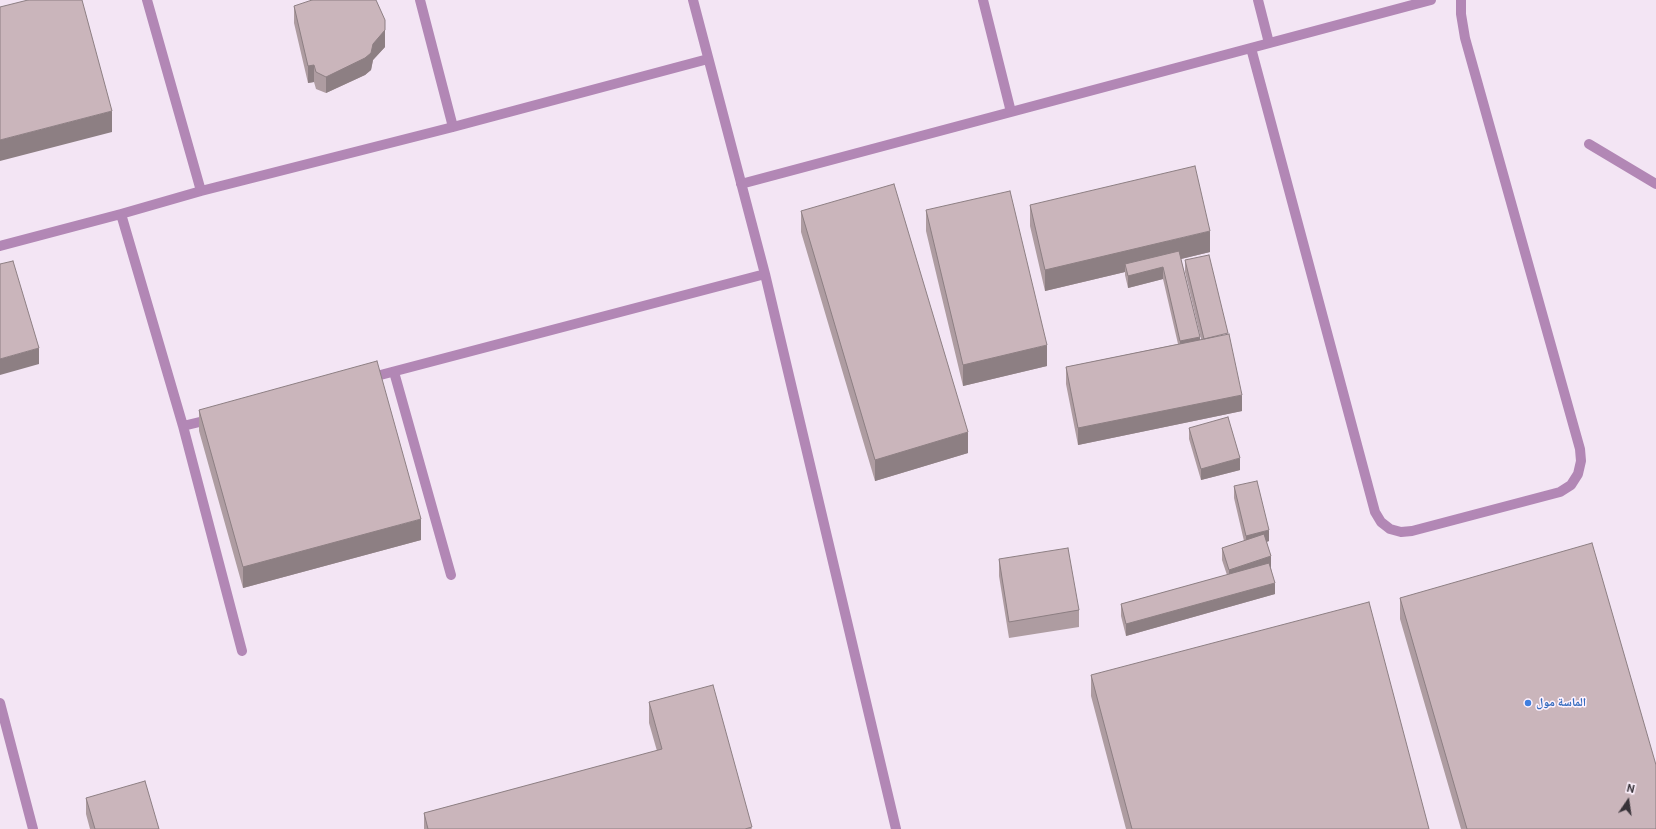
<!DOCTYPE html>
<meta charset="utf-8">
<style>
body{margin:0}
#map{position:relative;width:1656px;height:829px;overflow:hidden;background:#f3e5f4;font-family:Roboto,sans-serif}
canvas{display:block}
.north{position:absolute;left:1608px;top:781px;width:40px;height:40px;-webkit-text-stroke:3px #fff3ff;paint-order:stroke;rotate:13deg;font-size:11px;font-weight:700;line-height:16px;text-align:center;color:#383339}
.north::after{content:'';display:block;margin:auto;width:14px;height:18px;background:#383339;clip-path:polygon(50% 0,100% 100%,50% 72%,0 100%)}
</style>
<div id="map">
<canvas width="1656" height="829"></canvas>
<div class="north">N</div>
</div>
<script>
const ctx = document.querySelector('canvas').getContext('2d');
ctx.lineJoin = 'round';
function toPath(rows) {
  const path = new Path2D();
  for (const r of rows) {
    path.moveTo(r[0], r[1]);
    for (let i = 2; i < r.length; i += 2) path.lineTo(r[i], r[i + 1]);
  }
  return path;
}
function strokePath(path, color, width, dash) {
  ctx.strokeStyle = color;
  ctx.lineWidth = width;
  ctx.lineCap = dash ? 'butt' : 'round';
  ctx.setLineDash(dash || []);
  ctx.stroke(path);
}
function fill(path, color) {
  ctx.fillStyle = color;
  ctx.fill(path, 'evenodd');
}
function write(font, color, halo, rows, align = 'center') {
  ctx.font = font + ' Roboto,"Noto Naskh Arabic",sans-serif';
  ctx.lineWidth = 3;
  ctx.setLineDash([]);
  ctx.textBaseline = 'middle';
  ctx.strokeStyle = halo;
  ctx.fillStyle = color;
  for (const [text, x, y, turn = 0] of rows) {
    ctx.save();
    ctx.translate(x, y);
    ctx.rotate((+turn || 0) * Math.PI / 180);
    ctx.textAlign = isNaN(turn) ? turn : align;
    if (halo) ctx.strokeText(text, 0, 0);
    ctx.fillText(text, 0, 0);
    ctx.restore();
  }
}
strokePath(toPath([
 [147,0,201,191],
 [420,0,453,127],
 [693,0,765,274,896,829],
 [983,0,1011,112],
 [1258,0,1269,43],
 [1251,48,1375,512,1381,522,1390,529,1401,532,1412,531,1560,492,1571,485,1578,474,1581,461,1580,449,1465,38,1461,14,1461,0],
 [1589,144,1656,184],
 [741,184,1431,0],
 [121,214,183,426,242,651],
 [0,246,121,214,201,191,453,127,708,59],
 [394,372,451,575],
 [369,378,765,274],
 [183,426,212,419],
 [0,703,33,829]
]), '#b287b5', 10);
fill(toPath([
 [294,6,385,20,385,47,373,60,371,70,365,75,326,93,316,89,314,82,308,83,294,23],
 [1030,205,1210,252,1181,259,1200,340,1201,339,1185,272,1185,260,1242,411,1078,445,1066,384,1066,367,1178,344,1163,279,1128,288,1125,275,1125,272,1045,291,1030,226],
 [926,210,1047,366,963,386,926,231],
 [801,211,968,453,875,481,801,232],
 [199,410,421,540,243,588,199,431],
 [1189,428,1240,470,1201,480,1189,439],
 [1234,486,1269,541,1267,542,1271,567,1271,568,1275,594,1126,636,1121,616,1121,604,1227,575,1222,560,1222,548,1244,541,1234,498],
 [999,559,1079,610,1079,627,1009,638,999,576],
 [1400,598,1656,829,1461,829,1400,619],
 [1091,675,1429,829,1126,829,1091,696],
 [649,702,752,829,424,829,424,813,657,751,649,723],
 [86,798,159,829,90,829,86,814]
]), '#ae9ca1');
fill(toPath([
 [385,30,385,47,373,60,371,70,365,75,326,93,326,77],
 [314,65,314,82,308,83,308,66],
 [112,111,112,132,0,161,0,140],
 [1210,231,1210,252,1127,272,1125,264,1125,272,1045,291,1045,270],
 [1163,267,1163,279,1128,288,1128,276],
 [1200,337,1200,348,1180,353,1180,341],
 [1047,345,1047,366,963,386,963,365],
 [39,348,39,364,0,375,0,359],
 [1242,395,1242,411,1078,445,1078,428],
 [968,432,968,453,875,481,875,460],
 [1240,458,1240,470,1201,480,1201,469],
 [421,519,421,540,243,588,243,567],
 [1269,530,1269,541,1246,547,1246,536],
 [1271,556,1271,567,1229,582,1229,570],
 [1275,583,1275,594,1126,636,1126,624]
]), '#8d7f83');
const building = toPath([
 [28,0,82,0,112,111,0,140,0,7,28,0],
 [312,0,376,0,385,20,385,30,373,44,371,53,365,58,326,77,316,72,314,65,308,66,294,6,312,0],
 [1195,166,1210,231,1045,270,1030,205,1195,166],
 [894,184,968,432,875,460,801,211,894,184],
 [1010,191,1047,345,963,365,926,210,1010,191],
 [1179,251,1200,337,1180,341,1163,267,1128,276,1125,264,1179,251],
 [1209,255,1228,333,1204,339,1185,260,1209,255],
 [13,261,39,348,0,359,0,264,13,261],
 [1229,334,1242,395,1078,428,1066,367,1229,334],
 [377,361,421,519,243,567,199,410,377,361],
 [1228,417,1240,458,1201,469,1189,428,1228,417],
 [1257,481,1269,530,1246,536,1234,486,1257,481],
 [1264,534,1271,556,1229,570,1222,548,1264,534],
 [1592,543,1656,765,1656,829,1467,829,1400,598,1592,543],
 [1068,548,1079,610,1009,622,999,559,1068,548],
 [1269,563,1275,583,1126,624,1121,604,1269,563],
 [1369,602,1429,829,1132,829,1091,675,1369,602],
 [713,685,752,827,745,829,428,829,424,813,662,749,649,702,713,685],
 [145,781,159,829,95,829,86,798,145,781]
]);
fill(building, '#cab5bb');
strokePath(building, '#8d7f83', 1);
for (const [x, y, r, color] of [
 [1528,703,4,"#3f7fe0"]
]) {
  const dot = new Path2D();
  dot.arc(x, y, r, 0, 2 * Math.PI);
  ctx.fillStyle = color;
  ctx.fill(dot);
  strokePath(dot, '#fff3ff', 1.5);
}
write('bold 12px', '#366cbe', '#fff3ff', [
 ["الماسة مول",1536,703]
], 'left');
</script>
